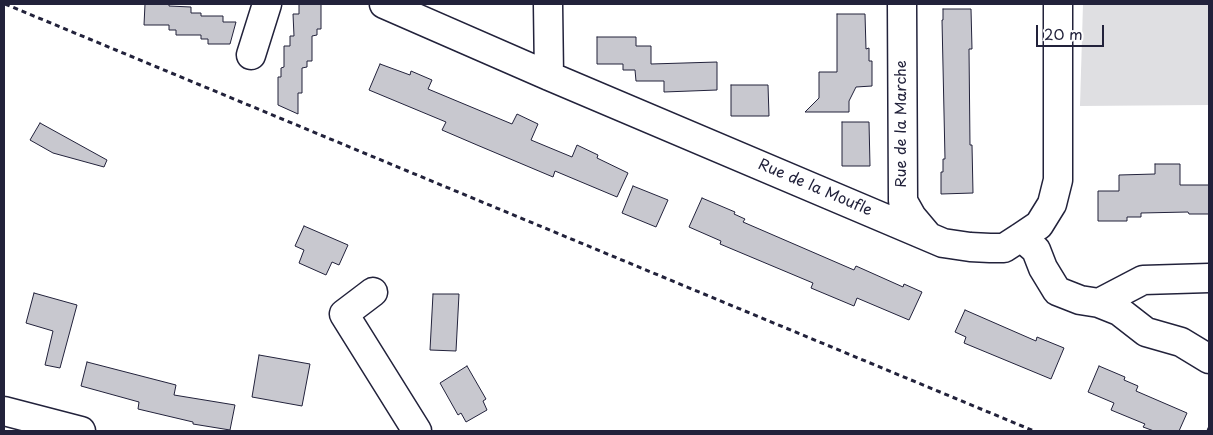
<!DOCTYPE html>
<style>
body{margin:0}
#map{position:relative;width:1213px;height:435px;overflow:hidden;background:#fff;font-family:"Playpen Sans",sans-serif}
canvas{display:block}
.frame{position:absolute;inset:0;border:5px solid #22223b;pointer-events:none}
.scale{position:absolute;left:1036px;top:25px;width:68px;height:22px;box-sizing:border-box;border:2px solid #22223b;border-top:0;padding-left:6px;font-size:15px;line-height:18px;white-space:nowrap;color:#22223b;-webkit-text-stroke:4px #fff;paint-order:stroke}
</style>
<div id="map">
<canvas width="1213" height="435"></canvas>
<div class="frame"></div>
<div class="scale">20 m</div>
</div>
<script>
const ctx = document.querySelector('canvas').getContext('2d');
ctx.lineJoin = 'round';
function fill(path, color) {
  ctx.fillStyle = color;
  ctx.fill(path, 'evenodd');
}
function toPath(rows) {
  const path = new Path2D();
  for (const r of rows) {
    path.moveTo(r[0], r[1]);
    for (let i = 2; i < r.length; i += 2) path.lineTo(r[i], r[i + 1]);
  }
  return path;
}
function strokePath(path, color, width, dash) {
  ctx.strokeStyle = color;
  ctx.lineWidth = width;
  ctx.lineCap = dash ? 'butt' : 'round';
  ctx.setLineDash(dash || []);
  ctx.stroke(path);
}
function write(font, color, halo, rows, align = 'center') {
  ctx.font = font + ' "Playpen Sans",sans-serif';
  ctx.lineWidth = 4;
  ctx.setLineDash([]);
  ctx.textBaseline = 'middle';
  ctx.strokeStyle = halo;
  ctx.fillStyle = color;
  for (const [text, x, y, turn = 0] of rows) {
    ctx.save();
    ctx.translate(x, y);
    ctx.rotate((+turn || 0) * Math.PI / 180);
    ctx.textAlign = isNaN(turn) ? turn : align;
    if (halo) ctx.strokeText(text, 0, 0);
    ctx.fillText(text, 0, 0);
    ctx.restore();
  }
}
fill(toPath([
 [1083,4,1209,4,1209,105,1080,106]
]), '#dfdfe2');
const building = toPath([
 [145,4,169,4,169,6,191,7,191,13,201,13,201,16,223,16,223,22,236,22,230,44,208,44,208,39,201,39,201,35,176,35,176,30,169,30,169,25,144,25,145,4],
 [299,4,321,4,321,29,317,29,317,35,312,36,312,61,307,61,307,67,302,68,302,93,298,93,298,114,278,105,278,77,281,77,281,68,284,67,284,46,290,46,290,36,294,36,293,14,299,14,299,4],
 [943,9,971,9,972,49,969,49,970,145,972,145,973,193,941,194,941,172,943,172,943,159,945,159,942,20,943,20,943,9],
 [837,14,865,14,866,49,869,48,869,61,872,61,872,86,856,87,849,101,849,112,805,112,819,98,819,72,837,72,837,14],
 [597,37,636,37,636,46,651,46,651,64,717,62,717,90,664,92,664,81,636,81,635,70,623,70,623,64,597,64,597,37],
 [380,64,410,75,411,71,432,80,428,89,512,124,517,114,538,124,531,140,572,157,577,145,598,155,597,158,628,173,617,197,555,171,553,177,477,145,442,130,446,122,369,90,380,64],
 [731,85,768,85,769,116,731,116,731,85],
 [842,122,869,122,870,166,842,166,842,122],
 [40,123,107,160,104,167,53,153,30,140,40,123],
 [1155,164,1180,164,1180,185,1209,185,1209,214,1189,214,1188,212,1141,213,1141,217,1127,217,1127,221,1098,221,1098,191,1119,191,1119,175,1155,174,1155,164],
 [633,186,668,200,656,227,622,213,633,186],
 [702,198,735,212,734,214,745,219,743,222,854,270,856,266,903,287,904,284,922,292,909,320,857,298,854,306,811,288,813,283,720,244,721,241,689,227,702,198],
 [304,226,348,245,339,265,332,262,326,275,299,263,304,250,295,246,304,226],
 [34,293,77,305,60,368,45,365,53,331,26,323,34,293],
 [433,294,459,294,456,351,430,350,433,294],
 [965,310,1036,341,1037,337,1064,348,1051,379,964,343,966,337,955,332,965,310],
 [259,355,310,364,302,406,252,397,259,355],
 [87,362,176,385,174,395,235,405,230,430,193,424,193,422,138,409,139,402,81,386,87,362],
 [467,366,486,399,483,401,487,410,466,422,461,413,458,415,440,383,467,366],
 [1099,366,1125,377,1124,380,1138,386,1136,391,1187,413,1179,431,1154,431,1143,427,1145,424,1111,410,1114,403,1088,392,1099,366]
]);
fill(building, '#c8c8cf');
strokePath(building, '#22223b', 1);
const minor = toPath([
 [384,4,549,76,943,243,970,247,990,248,1004,248,1021,237,1039,225,1052,204,1058,180,1058,4],
 [548,4,549,76],
 [902,4,903,201,912,217,928,236],
 [251,55,267,4],
 [1021,237,1036,250,1043,268,1057,291,1080,300,1099,303,1119,311,1146,332,1181,342,1209,359],
 [373,292,344,314,417,431],
 [1099,303,1143,280,1209,278],
 [4,411,81,431]
]);
strokePath(minor, '#22223b', 31);
strokePath(toPath([
 [5,4,1034,431],
 [1208,431,1209,428]
]), '#22223b', 3, [5, 4]);
strokePath(minor, '#fff', 28);
write('15px', '#22223b', '#fff', [
 ["Rue de la Marche",902,124,-90],
 ["Rue de la Moufle",815,188,23]
]);
</script>
